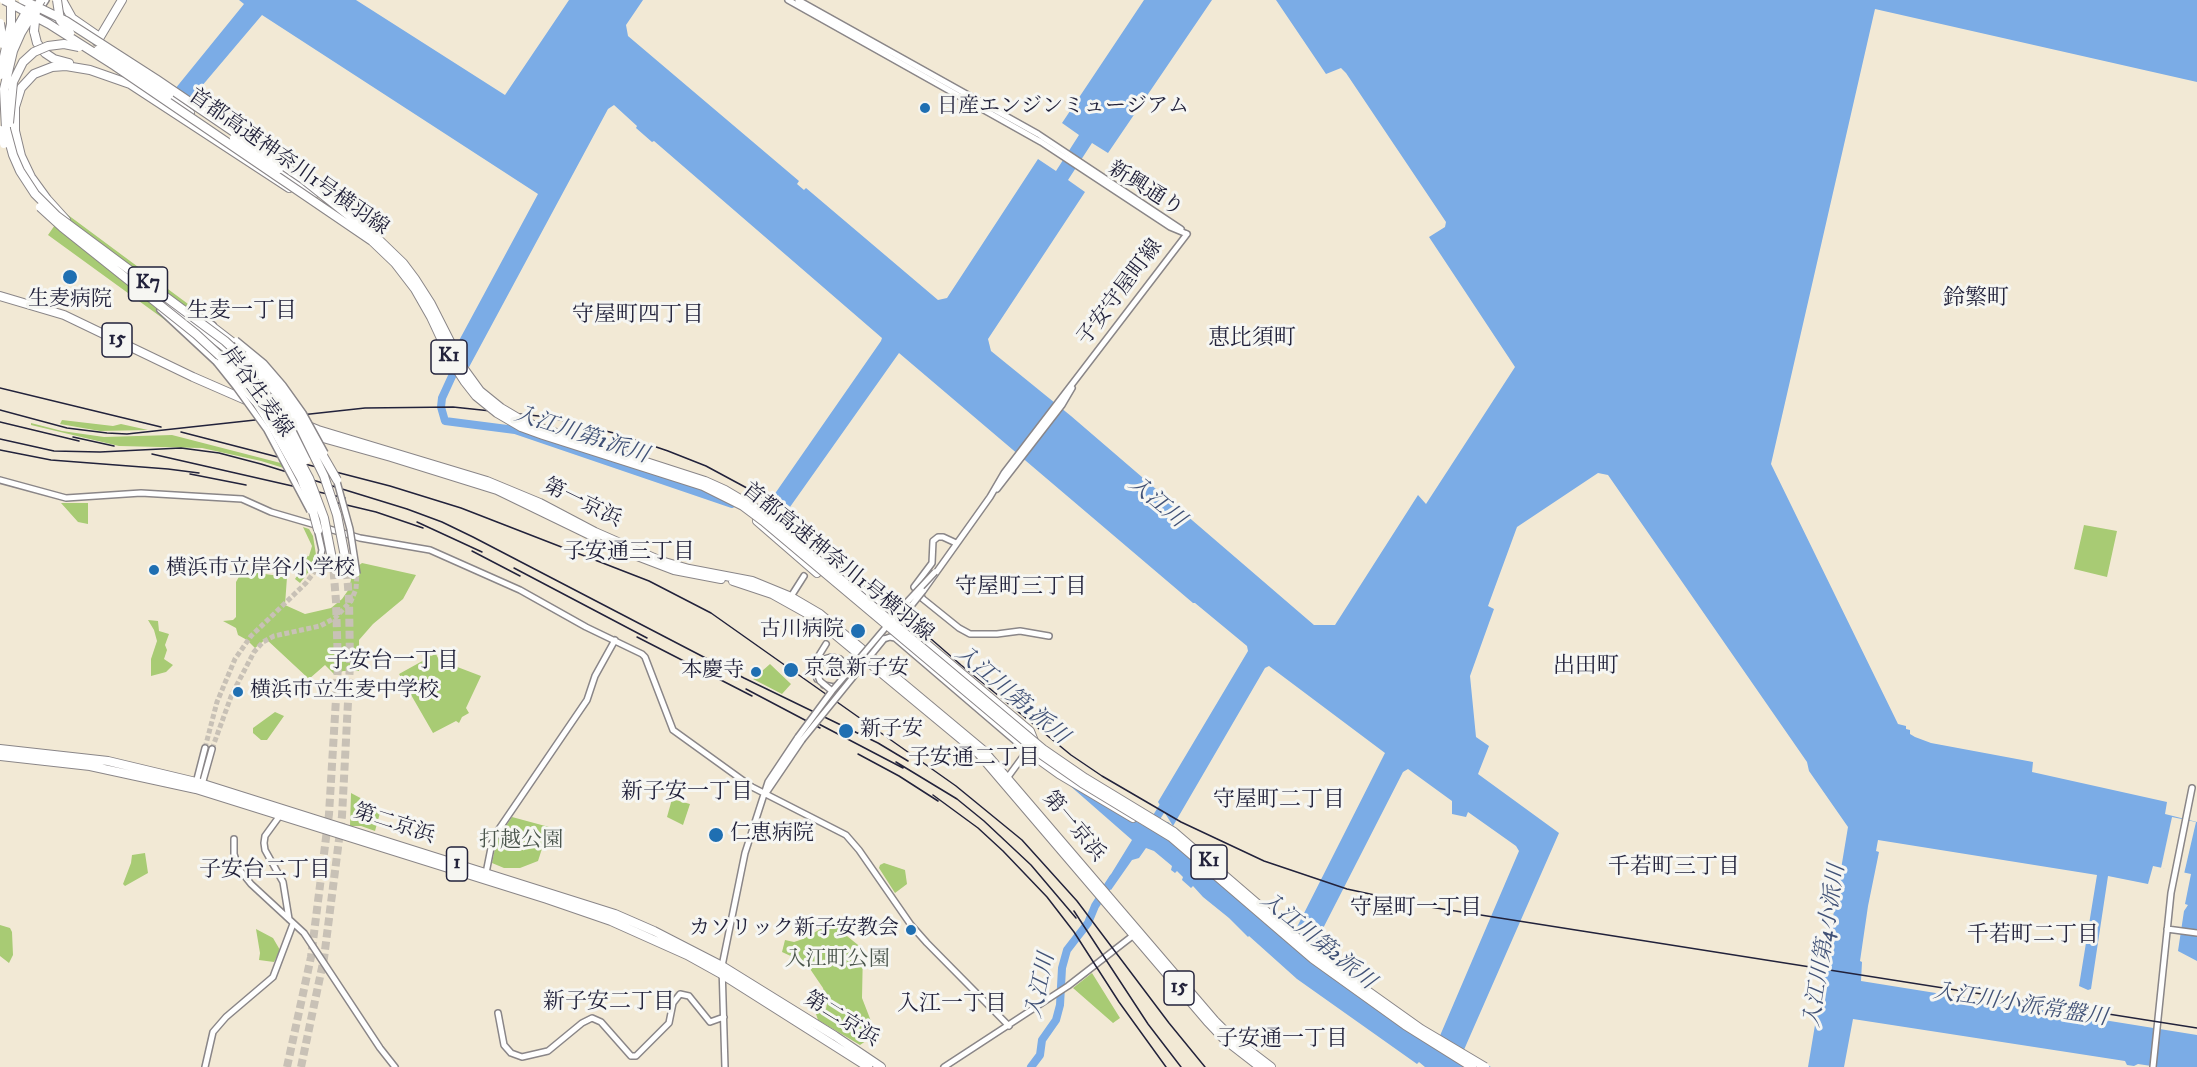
<!DOCTYPE html>
<meta charset="utf-8">
<style>
body{margin:0}
canvas{display:block;background:#f2e9d5}
</style>
<canvas width="2197" height="1067"></canvas>
<script>
const ctx = document.querySelector('canvas').getContext('2d');
ctx.lineJoin = 'round';
function fill(path, color) {
  ctx.fillStyle = color;
  ctx.fill(path, 'evenodd');
}
function toPath(rows) {
  const path = new Path2D();
  for (const r of rows) {
    path.moveTo(r[0], r[1]);
    for (let i = 2; i < r.length; i += 2) path.lineTo(r[i], r[i + 1]);
  }
  return path;
}
function strokePath(path, color, width, dash) {
  ctx.strokeStyle = color;
  ctx.lineWidth = width;
  ctx.lineCap = dash ? 'butt' : 'round';
  ctx.setLineDash(dash || []);
  ctx.stroke(path);
}
function write(font, color, halo, rows, align = 'center') {
  ctx.font = font + ' "IM FELL DW Pica","Noto Serif JP",serif';
  ctx.lineWidth = 6;
  ctx.setLineDash([]);
  ctx.textBaseline = 'middle';
  ctx.strokeStyle = halo;
  ctx.fillStyle = color;
  for (const [text, x, y, turn = 0] of rows) {
    ctx.save();
    ctx.translate(x, y);
    ctx.rotate((+turn || 0) * Math.PI / 180);
    ctx.textAlign = isNaN(turn) ? turn : align;
    if (halo) ctx.strokeText(text, 0, 0);
    ctx.fillText(text, 0, 0);
    ctx.restore();
  }
}
fill(toPath([
 [64,212,269,364,256,386,48,235],
 [62,420,113,426,121,424,148,430,100,431,60,424],
 [31,423,62,431,104,437,172,435,300,468,303,474,261,461,202,448,119,446,31,425],
 [61,503,88,503,88,524,78,522],
 [2084,525,2117,531,2107,577,2074,569],
 [303,527,309,529,313,536,317,561,300,583,295,579,301,570,294,564,295,560,309,556,312,546],
 [362,563,416,575,403,599,373,624,359,640,359,671,343,671,335,675,325,665,309,679,266,639,255,648,247,640,238,635,236,628,223,621,233,620,236,617,236,582,240,575,262,571,265,574,287,577,285,605,305,614,331,608,342,599,349,589,353,570],
 [148,620,158,621,159,631,169,634,165,645,167,650,164,659,173,665,166,672,151,676,151,659,157,641,154,630],
 [427,654,431,656,436,654,439,660,481,676,466,708,469,713,462,717,459,723,456,721,433,733,399,674,426,659],
 [770,664,791,684,782,694,753,679],
 [275,712,284,716,267,740,261,740,253,733,253,728],
 [351,793,381,809,375,831,361,826,350,826],
 [672,799,690,804,683,825,667,817],
 [512,817,549,827,538,861,520,868,504,868,492,863,497,839],
 [145,853,148,873,125,886,123,884,131,863,132,855],
 [884,863,905,870,907,884,895,893,879,868,880,865],
 [831,923,863,949,862,998,876,1034,860,1045,818,1020,816,1014,826,1009,827,1003,823,988,806,963,782,952,785,940,794,942,803,939],
 [0,925,10,928,12,932,13,955,9,963,0,956],
 [256,929,273,938,280,950,274,962,259,960,260,953],
 [1092,973,1120,1018,1113,1023,1073,988]
]), '#a8cb74');
fill(toPath([
 [239,0,356,0,505,95,569,0,643,0,626,25,628,36,799,181,797,184,804,190,806,188,938,300,947,298,1038,159,1056,171,1079,135,1062,123,1144,0,1212,0,1108,153,1092,143,1068,180,1085,192,988,339,991,351,1071,416,1314,625,1335,625,1418,495,1426,504,1515,367,1429,237,1445,227,1446,222,1346,73,1341,68,1326,74,1276,0,2197,0,2197,82,1875,9,1771,464,1898,724,1906,726,1906,729,1910,730,1910,734,1915,737,1931,743,2033,762,2032,772,2167,802,2165,814,2197,822,2197,961,2178,951,2184,911,2188,905,2185,904,2191,874,2153,866,2148,884,2108,876,2091,989,2088,990,2079,986,2097,875,1878,840,1876,851,1879,852,1868,906,1860,961,1862,962,1861,981,2197,1035,2197,1067,2158,1067,2138,1064,2134,1066,2127,1065,2125,1061,1853,1019,1844,1067,1808,1067,1848,827,1809,771,1807,762,1608,475,1598,473,1517,527,1488,606,1494,609,1470,676,1476,737,1489,746,1478,774,1559,833,1463,1052,1491,1067,1425,1067,1419,1062,1417,1064,1297,979,1249,936,1248,937,1229,918,1203,897,1193,886,1191,888,1182,880,1183,877,1177,871,1175,873,1171,870,1172,866,1154,851,1146,848,1139,858,1132,860,1111,890,1105,884,1132,840,1068,784,1070,783,1144,826,1168,822,1222,872,1295,931,1385,753,1269,666,1265,668,1173,826,1158,802,1248,651,1247,646,1195,603,1193,603,899,353,790,507,774,495,881,341,882,338,654,141,652,142,636,128,637,126,614,105,608,109,468,369,455,348,538,194,262,15,190,100,175,89,244,4],
 [1408,769,1452,801,1452,814,1466,817,1468,812,1516,846,1519,851,1439,1038,1388,1004,1314,946,1403,772]
]), '#7bace6');
fill(toPath([
 [2172,817,2196,822,2184,874,2161,868]
]), '#f2e9d5');
strokePath(toPath([
 [459,361,442,398,441,407,445,421,515,430,732,504],
 [1151,826,1168,799],
 [1031,1067,1040,1055,1042,1040,1056,1020,1060,1005,1062,968,1067,950,1088,923,1095,906,1113,878]
]), '#7bace6', 8);
strokePath(toPath([
 [205,748,217,702,235,659,251,636,306,583,318,567],
 [212,749,232,694,254,652,263,642,274,636,320,626,335,618,351,601,356,589,357,574]
]), '#c8c1b6', 5, [5, 2.5]);
strokePath(toPath([
 [287,1067,311,957,329,814,338,666,336,601,333,564],
 [301,1067,324,958,342,816,350,664,349,599,346,562]
]), '#c8c1b6', 8, [8, 4]);
const minor = toPath([
 [788,0,1041,142,1170,227,1187,234],
 [798,0,1038,134,1181,229],
 [42,6,46,0],
 [160,310,216,362],
 [192,313,213,325],
 [0,480,66,498,141,493,242,499,271,512,360,538,430,550,520,590,586,627,642,654,645,657,673,730,752,787,846,835,859,850,911,925,927,943,1009,1026],
 [997,489,1062,405,1072,388],
 [956,543,943,537,938,537,933,541,932,563,914,587,923,599,959,628,970,634,997,634,1020,631,1049,636],
 [923,591,990,497,1004,473,1187,234],
 [790,598,804,576],
 [884,639,890,637,895,638,1027,751,1005,781],
 [817,679,813,665,826,644],
 [824,685,834,687,844,682,847,671,845,664],
 [199,782,197,779,205,748],
 [200,783,203,781,212,749],
 [766,793,802,740],
 [281,814,265,836,264,843,265,850,283,882,289,919],
 [234,839,234,854,239,869,251,884,304,933,380,1048,395,1067],
 [486,873,492,843,499,829,587,700,595,676,615,640],
 [2167,929,2197,933],
 [498,1013,504,1045,511,1053,522,1057,548,1051,582,1023,592,1018,601,1022,631,1056,636,1056,669,1023,673,1003,680,994,689,996,710,1022,724,1017],
 [205,1067,213,1032,226,1017,273,977,293,924],
 [725,1067,722,966,745,853,768,782,798,737],
 [944,1067,1068,986,1135,934],
 [2153,1067,2171,893,2192,788]
]);
const major = toPath([
 [32,10,58,25]
]);
const highway = toPath([
 [62,0,72,18,98,36],
 [34,31,37,43,45,53,54,59,69,63],
 [97,42,122,0],
 [164,94,190,113],
 [284,172,315,193],
 [66,220,47,199,31,177,21,156,15,131,15,107,21,88,34,74,52,67,66,66,90,70,130,84,289,188],
 [158,295,226,348,270,392],
 [0,296,64,315,193,377,248,401],
 [210,325,249,355],
 [278,414,318,430,487,481,540,503,595,532,661,561,689,569,752,581,791,597,820,614,983,750,1215,1021,1229,1035,1271,1067],
 [287,425,323,438,391,457,497,490,596,538],
 [771,517,799,538,894,617],
 [757,521,817,573],
 [632,554,674,570,721,579],
 [733,581,772,594,815,618,979,754,1207,1021,1224,1039,1260,1067],
 [892,618,916,635,1030,731,1034,741,1027,751,1059,774,1133,818],
 [0,749,108,761,200,783,615,914,654,931,722,966,835,1036,881,1067],
 [0,756,90,766,196,789,547,899,611,921,687,955,723,975,868,1067]
]);
strokePath(minor, '#8a8688', 8);
strokePath(major, '#8a8688', 9);
strokePath(highway, '#8a8688', 10);
strokePath(minor, '#fff', 5);
strokePath(major, '#fff', 7);
strokePath(highway, '#fff', 8);
strokePath(toPath([
 [0,388,161,427],
 [0,410,67,428,107,433,127,434,365,408,453,407,548,417,618,434,668,451,706,466,745,487,768,502,801,526,961,665,1071,755,1102,776,1181,822,1264,861,1347,889,1430,907,2197,1028],
 [0,422,79,441],
 [181,432,390,486,461,508,649,581,711,613,956,786,1022,840,1077,901,1169,1023,1205,1067],
 [73,437,114,446],
 [0,439,54,451,100,452,181,448,219,453,261,464,407,509,442,522,473,537,744,678,878,743,908,761],
 [0,450,51,460,168,469,199,473],
 [152,454,345,498],
 [190,474,246,485],
 [334,502,376,512,423,528],
 [417,522,482,552],
 [472,551,520,576],
 [514,568,647,638],
 [637,637,752,696],
 [746,689,820,728],
 [815,722,903,768],
 [858,754,899,776,938,801],
 [896,762,957,799,984,821,1031,865,1076,918],
 [933,795,978,828,1003,851,1047,897,1074,932,1119,1002,1166,1067],
 [1074,911,1148,1024,1181,1067]
]), '#22223b', 1.5);
const minorBridge = toPath([
 [236,340,264,363,283,385,303,413,325,453],
 [216,362,236,387,267,430,310,511],
 [336,478,350,529,357,574],
 [317,528,322,550,318,567],
 [899,621,923,591],
 [832,691,820,681,817,673,818,667,824,659,831,657,840,659,845,664],
 [798,737,832,691,908,601,935,572],
 [802,740,884,639]
]);
const highwayBridge = toPath([
 [4,0,49,24,115,66,372,241,395,263,415,289,431,317,452,362,465,382,476,396,497,413,521,427,543,435,703,486,743,506,763,521,1039,753,1082,783,1171,837,1313,959,1405,1025,1472,1067],
 [23,0,66,21,156,79,303,179,376,237,403,263,415,279,431,304,464,369,480,391,501,408,523,421,544,429,705,481,725,490,757,509,1043,749,1085,778,1174,832,1317,955,1421,1029,1485,1067],
 [41,0,21,33,13,51,4,89,6,129,13,155,20,171,35,194,57,216,225,341,256,370,275,391,300,427,324,476,337,515,346,562],
 [57,0,60,20,70,33],
 [0,23,3,44],
 [34,31,36,11],
 [98,50,169,95],
 [7,52,17,28,28,9],
 [128,70,141,77],
 [0,75,11,24,11,1],
 [9,123,13,82,23,62,34,52,48,46,64,44,79,47],
 [0,130,4,144],
 [234,138,279,169],
 [40,207,62,227,196,334,233,368,259,397,283,429,309,478,324,518,333,564],
 [249,355,278,385,296,409,337,480],
 [233,362,269,399,291,430,306,460],
 [221,363,257,403,273,428,301,478,311,504,318,530]
]);
strokePath(minorBridge, '#8a8688', 8, []);
strokePath(highwayBridge, '#8a8688', 10, []);
strokePath(minorBridge, '#fff', 5);
strokePath(highwayBridge, '#fff', 8);
for (const [x, y, r, color] of [
 [925,108,6,"#1f6fb2"],
 [70,277,8,"#1f6fb2"],
 [154,570,6,"#1f6fb2"],
 [858,631,8,"#1f6fb2"],
 [791,670,8,"#1f6fb2"],
 [756,672,6,"#1f6fb2"],
 [238,692,6,"#1f6fb2"],
 [846,731,8,"#1f6fb2"],
 [716,835,8,"#1f6fb2"],
 [911,930,6,"#1f6fb2"]
]) {
  const dot = new Path2D();
  dot.arc(x, y, r, 0, 2 * Math.PI);
  ctx.fillStyle = color;
  ctx.fill(dot);
  strokePath(dot, '#f6f6f2', 2);
}
for (const [x, y, w] of [
 [148,284,39],
 [117,340,30],
 [449,357,36],
 [1209,862,36],
 [457,864,21],
 [1179,988,30]
]) {
  const box = new Path2D();
  box.roundRect(x - w / 2, y - 17, w, 34, 4.5);
  ctx.fillStyle = '#f6f6f2';
  ctx.fill(box);
  strokePath(box, '#22223b', 1.5);
}
write('bold 20px', '#22223b', null, [
 ["K7",148,284],
 ["15",117,340],
 ["K1",449,357],
 ["K1",1209,862],
 ["1",457,864],
 ["15",1179,988]
]);
write('21px', '#22223b', '#f6f6f2', [
 ["日産エンジンミュージアム",937,108],
 ["生麦病院",70,301,"center"],
 ["横浜市立岸谷小学校",166,570],
 ["古川病院",844,631,"right"],
 ["京急新子安",804,670],
 ["本慶寺",744,672,"right"],
 ["横浜市立生麦中学校",250,692],
 ["新子安",860,731],
 ["仁恵病院",730,835],
 ["カソリック新子安教会",899,930,"right"]
], 'left');
write('21px', '#22223b', '#f6f6f2', [
 ["首都高速神奈川1号横羽線",288,163,35],
 ["新興通り",1145,190,32],
 ["子安守屋町線",1121,293,-53],
 ["岸谷生麦線",256,393,54],
 ["第一京浜",582,504,26],
 ["首都高速神奈川1号横羽線",837,563,39],
 ["第二京浜",394,825,18],
 ["第一京浜",1073,827,50],
 ["第二京浜",841,1020,32]
]);
write('21px', '#4a554c', '#f6f6f2', [
 ["打越公園",521,842],
 ["入江町公園",837,961]
]);
write('22px', '#22223b', '#f6f6f2', [
 ["鈴繁町",1976,299],
 ["生麦一丁目",242,312],
 ["守屋町四丁目",638,316],
 ["恵比須町",1252,339],
 ["子安通三丁目",629,553],
 ["守屋町三丁目",1021,588],
 ["子安台一丁目",393,662],
 ["出田町",1586,667],
 ["子安通二丁目",974,759],
 ["新子安一丁目",687,793],
 ["守屋町二丁目",1279,801],
 ["千若町三丁目",1674,868],
 ["子安台二丁目",265,871],
 ["守屋町一丁目",1416,909],
 ["千若町二丁目",2033,936],
 ["新子安二丁目",609,1003],
 ["入江一丁目",952,1005],
 ["子安通一丁目",1282,1040]
]);
write('italic 22px', '#415277', '#f6f6f2', [
 ["入江川第1派川",581,436,18],
 ["入江川",1156,503,40],
 ["入江川第1派川",1011,696,40],
 ["入江川第2派川",1317,942,39],
 ["入江川第4小派川",1826,946,-81],
 ["入江川",1042,986,-78],
 ["入江川小派常盤川",2020,1006,9]
]);
</script>
